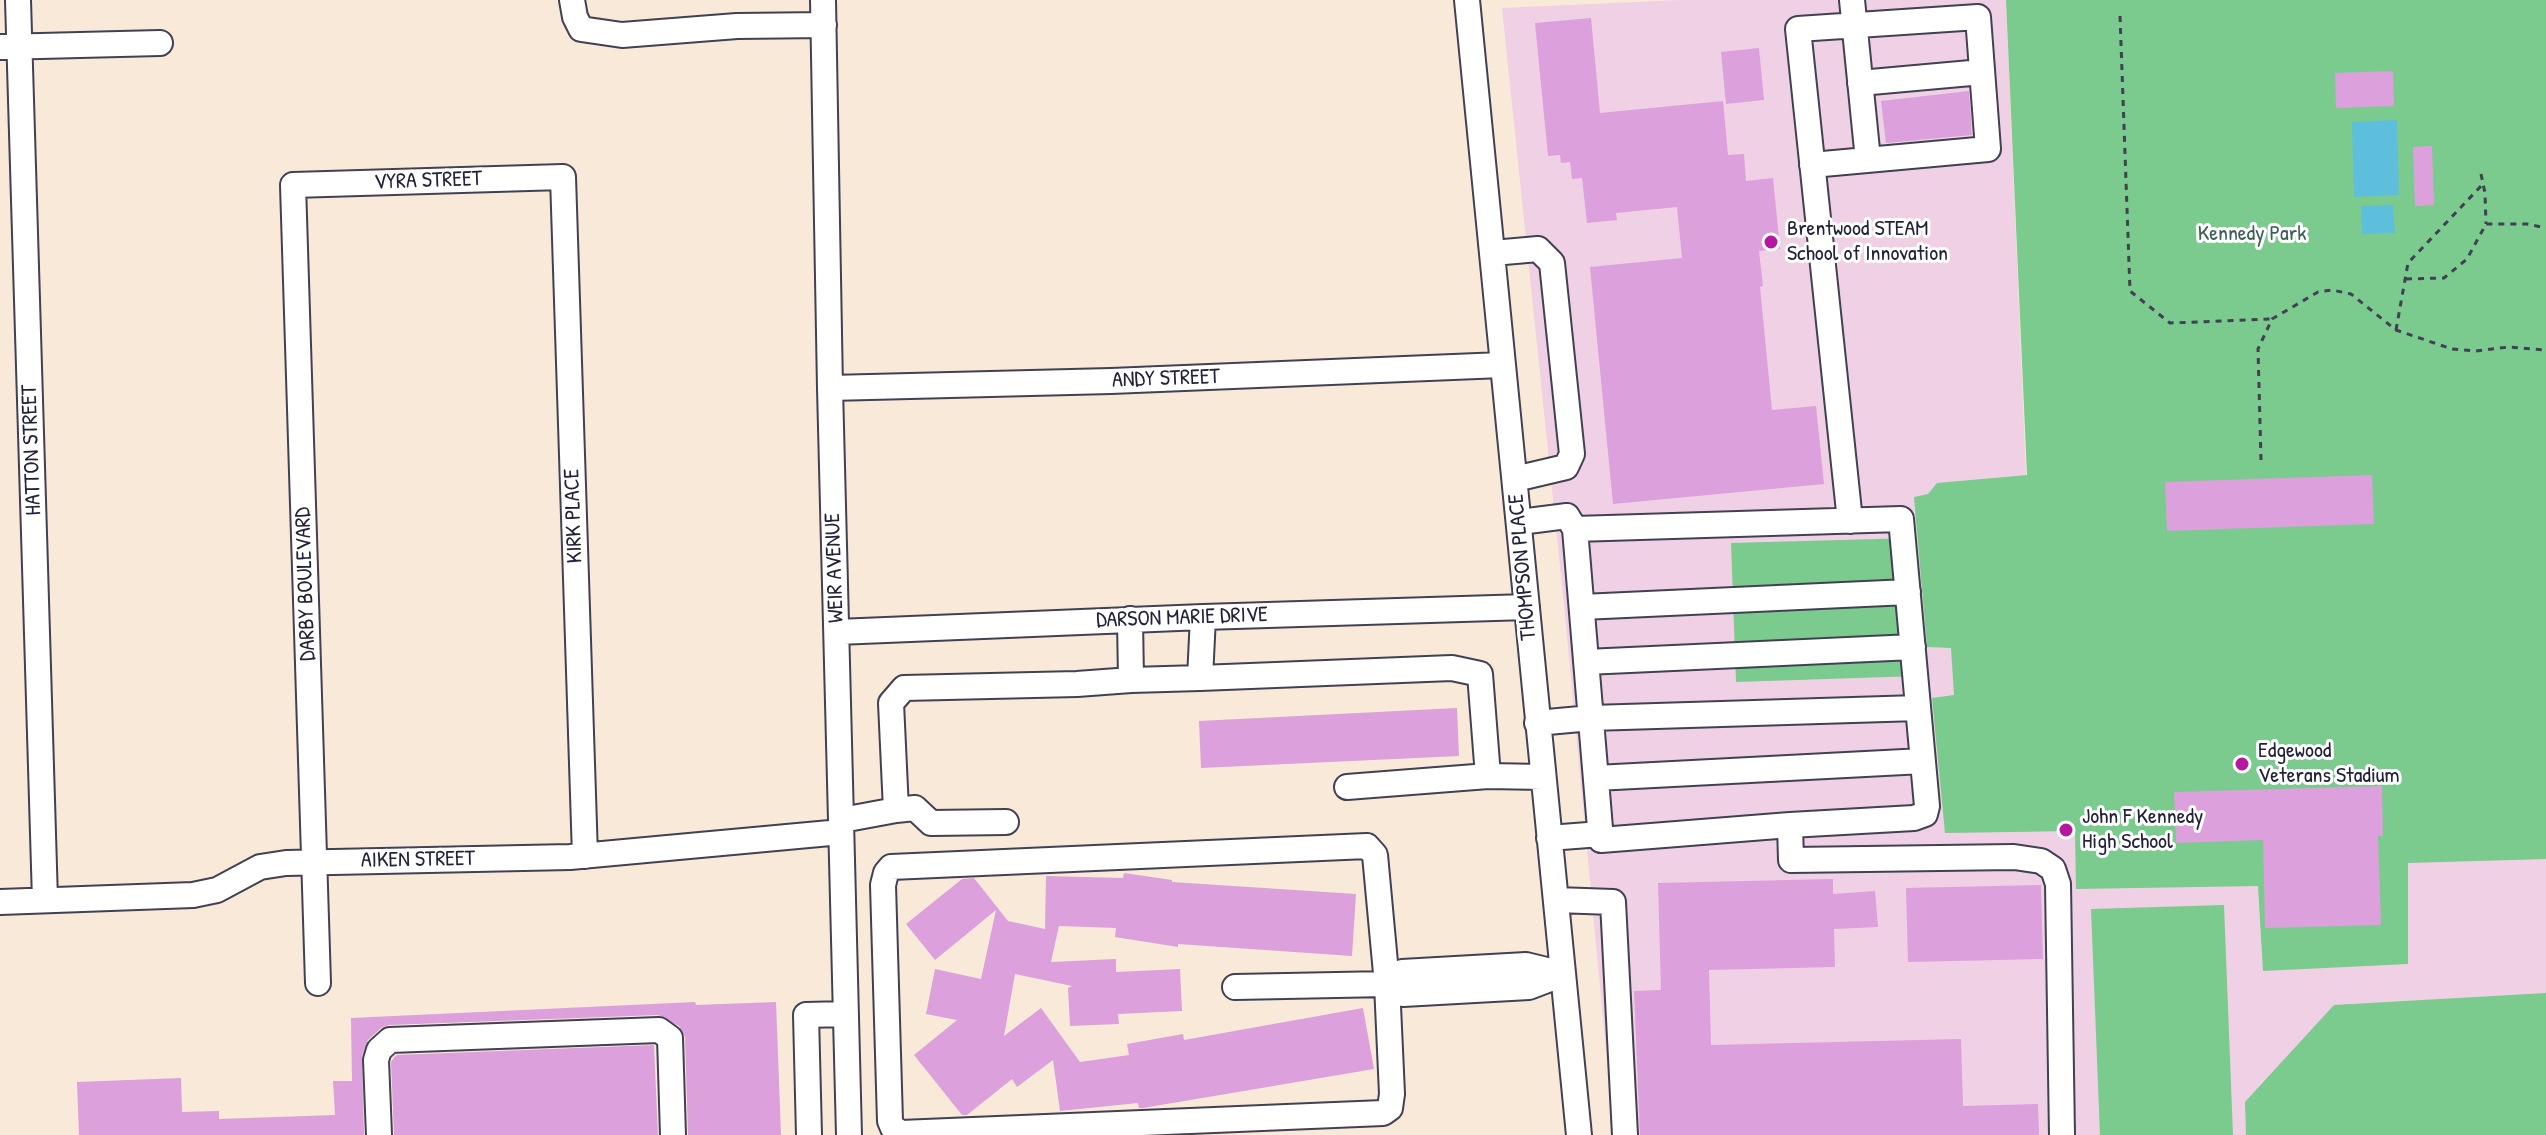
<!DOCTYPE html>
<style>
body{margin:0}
canvas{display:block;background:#f8e9d8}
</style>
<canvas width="2546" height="1135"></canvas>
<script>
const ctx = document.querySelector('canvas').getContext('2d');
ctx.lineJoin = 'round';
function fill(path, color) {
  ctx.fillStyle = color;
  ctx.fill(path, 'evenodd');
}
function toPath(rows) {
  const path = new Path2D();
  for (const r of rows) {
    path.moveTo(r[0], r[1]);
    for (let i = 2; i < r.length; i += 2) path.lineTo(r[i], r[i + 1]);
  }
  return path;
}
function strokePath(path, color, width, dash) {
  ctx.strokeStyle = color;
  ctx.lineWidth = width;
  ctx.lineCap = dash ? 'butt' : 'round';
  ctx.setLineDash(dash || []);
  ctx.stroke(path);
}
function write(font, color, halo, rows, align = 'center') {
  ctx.font = font + ' "Patrick Hand",sans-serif';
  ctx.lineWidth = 6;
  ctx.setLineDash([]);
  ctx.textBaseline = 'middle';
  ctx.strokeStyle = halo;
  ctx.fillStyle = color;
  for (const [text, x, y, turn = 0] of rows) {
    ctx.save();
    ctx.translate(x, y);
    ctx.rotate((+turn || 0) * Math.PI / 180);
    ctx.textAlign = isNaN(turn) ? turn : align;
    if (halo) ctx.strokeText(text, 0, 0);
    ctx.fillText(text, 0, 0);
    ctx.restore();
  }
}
fill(toPath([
 [1680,0,2006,0,2026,476,2544,457,2546,483,2546,1135,1614,1135,1563,595,1502,8]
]), '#f0d0e4');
fill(toPath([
 [2006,0,2546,0,2546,859,2408,863,2408,964,2263,971,2258,886,2076,889,2075,831,1945,833,1932,698,1954,695,1951,648,1927,647,1914,497,1928,494,1937,483,2027,475],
 [1914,538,1918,676,1736,682,1731,543],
 [2224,905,2233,1135,2100,1135,2091,909],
 [2546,993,2546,1135,2246,1135,2245,1102,2334,1005]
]), '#7acb8d');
fill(toPath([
 [2397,120,2399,195,2354,197,2352,122],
 [2393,205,2395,233,2362,234,2361,206]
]), '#5dbfdb');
fill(toPath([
 [1591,18,1600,113,1723,101,1728,155,1744,154,1746,181,1773,178,1780,249,1759,251,1763,286,1760,287,1772,410,1816,406,1824,484,1613,504,1590,267,1682,258,1677,207,1616,213,1617,220,1587,223,1582,178,1572,179,1570,162,1561,163,1560,155,1548,156,1535,23],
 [1759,48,1764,100,1726,104,1721,52],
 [2393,71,2394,106,2336,108,2335,73],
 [1969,91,1972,135,1886,143,1881,101],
 [2432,146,2434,205,2415,206,2413,147],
 [2372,475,2374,524,2167,531,2165,482],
 [1457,708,1459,756,1201,768,1199,721],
 [2382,786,2383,836,2378,836,2381,925,2265,928,2263,840,2176,843,2174,792],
 [1124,873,1172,880,1172,882,1356,894,1352,956,1178,944,1178,947,1115,937,1116,928,1059,926,1051,962,1116,959,1116,972,1180,969,1182,1011,1118,1014,1119,1024,1070,1026,1068,988,1072,986,1015,974,1004,1036,1041,1008,1080,1062,1129,1055,1127,1044,1183,1034,1184,1040,1363,1008,1374,1069,1143,1108,1139,1108,1138,1103,1060,1111,1053,1060,1017,1087,1012,1079,967,1115,962,1115,914,1055,957,1020,926,1014,935,969,981,979,996,910,935,960,906,924,962,879,974,878,1008,921,1045,929,1046,876,1123,878],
 [1833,879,1833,894,1875,891,1878,927,1834,929,1835,967,1709,970,1711,1045,1961,1039,1963,1106,2038,1104,2039,1135,1640,1135,1634,991,1661,990,1658,883],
 [2041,885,2043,959,1908,962,1906,888],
 [695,1002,696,1005,776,1002,781,1135,688,1135,685,1037,679,1026,658,1015,389,1025,381,1028,368,1040,362,1056,364,1135,79,1135,77,1082,181,1078,182,1112,219,1111,219,1119,335,1115,333,1081,352,1081,351,1018],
 [654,1045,658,1135,394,1135,391,1062,396,1055]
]), '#dca0dd');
const minor = toPath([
 [18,0,45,900],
 [572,0,575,17,581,29,622,35,737,26,824,25],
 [823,0,830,388,849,1135],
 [1467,0,1579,1135],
 [1852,0,1868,160],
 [0,47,160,43],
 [1860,83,1982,72],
 [1812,165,1988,149,1978,17,1798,29,1850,521],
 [1493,253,1538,249,1552,263,1572,454,1566,467,1515,479],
 [830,388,1111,381,1502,365],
 [1520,522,1567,516,1575,529,1901,519,1927,806,1925,814,1914,818,1790,825,1791,860,2014,857,2041,861,2053,869,2058,884,2062,1135],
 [1575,529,1601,840,1790,825],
 [1582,607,1908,592],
 [1203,617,1200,678,1452,668,1480,674,1488,776,1543,777],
 [837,632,1203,617,1527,607],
 [1586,662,1913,647],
 [1131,680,1200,678],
 [1537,723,1591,718,1918,708],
 [1596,778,1923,761],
 [1347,787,1488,776],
 [896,810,915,808,931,823,1006,822],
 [842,820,896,810,891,703,904,688,1077,684,1131,680,1130,619],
 [1549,838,1601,834],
 [1367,846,1375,855,1387,984,1392,1094,1390,1108,1383,1113,901,1133,893,1128,890,1121,883,885,886,873,891,867,1367,846],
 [1556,900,1613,902,1625,1135],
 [0,902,193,895,217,890,260,867,286,863,570,857,841,832],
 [1526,965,1563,974,1529,987,1403,994,1387,984,1402,972,1526,965],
 [318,983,293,185,563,177,585,856],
 [1235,987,1387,984],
 [379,1135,376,1060,379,1050,390,1040,659,1030,670,1038,673,1135],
 [809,1135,806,1015,845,1014]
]);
strokePath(minor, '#424053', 28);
strokePath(toPath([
 [2120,16,2130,291,2170,323,2272,319],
 [2481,174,2485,193,2486,224],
 [2406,279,2444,278,2467,259,2486,224,2527,224,2546,228],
 [2396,330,2408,263,2482,185],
 [2261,460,2258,349,2272,319,2318,292,2332,290,2351,294,2396,330,2452,349,2476,351,2509,347,2546,350]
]), '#424053', 3, [6, 6]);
strokePath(minor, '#fff', 24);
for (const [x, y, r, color] of [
 [1771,242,8,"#b5179e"],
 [2242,764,8,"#b5179e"],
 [2066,830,8,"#b5179e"]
]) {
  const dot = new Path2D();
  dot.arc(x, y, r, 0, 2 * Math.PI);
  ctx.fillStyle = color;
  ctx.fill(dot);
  strokePath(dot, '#fff', 3);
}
write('22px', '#22223b', '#fff', [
 ["VYRA STREET",428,181,-2],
 ["ANDY STREET",1166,379,-2],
 ["HATTON STREET",32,450,-92],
 ["KIRK PLACE",574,516,-92],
 ["THOMPSON PLACE",1523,567,-95],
 ["WEIR AVENUE",835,568,-92],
 ["DARBY BOULEVARD",306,584,-92],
 ["DARSON MARIE DRIVE",1182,618,-2],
 ["AIKEN STREET",418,860,-1]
]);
write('22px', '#22223b', '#fff', [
 ["Brentwood STEAM",1787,229],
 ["School of Innovation",1787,254],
 ["Edgewood",2258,751],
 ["Veterans Stadium",2258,776],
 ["John F Kennedy",2082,817],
 ["High School",2082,842]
], 'left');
write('22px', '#415d58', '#fff', [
 ["Kennedy Park",2252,234]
]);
</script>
